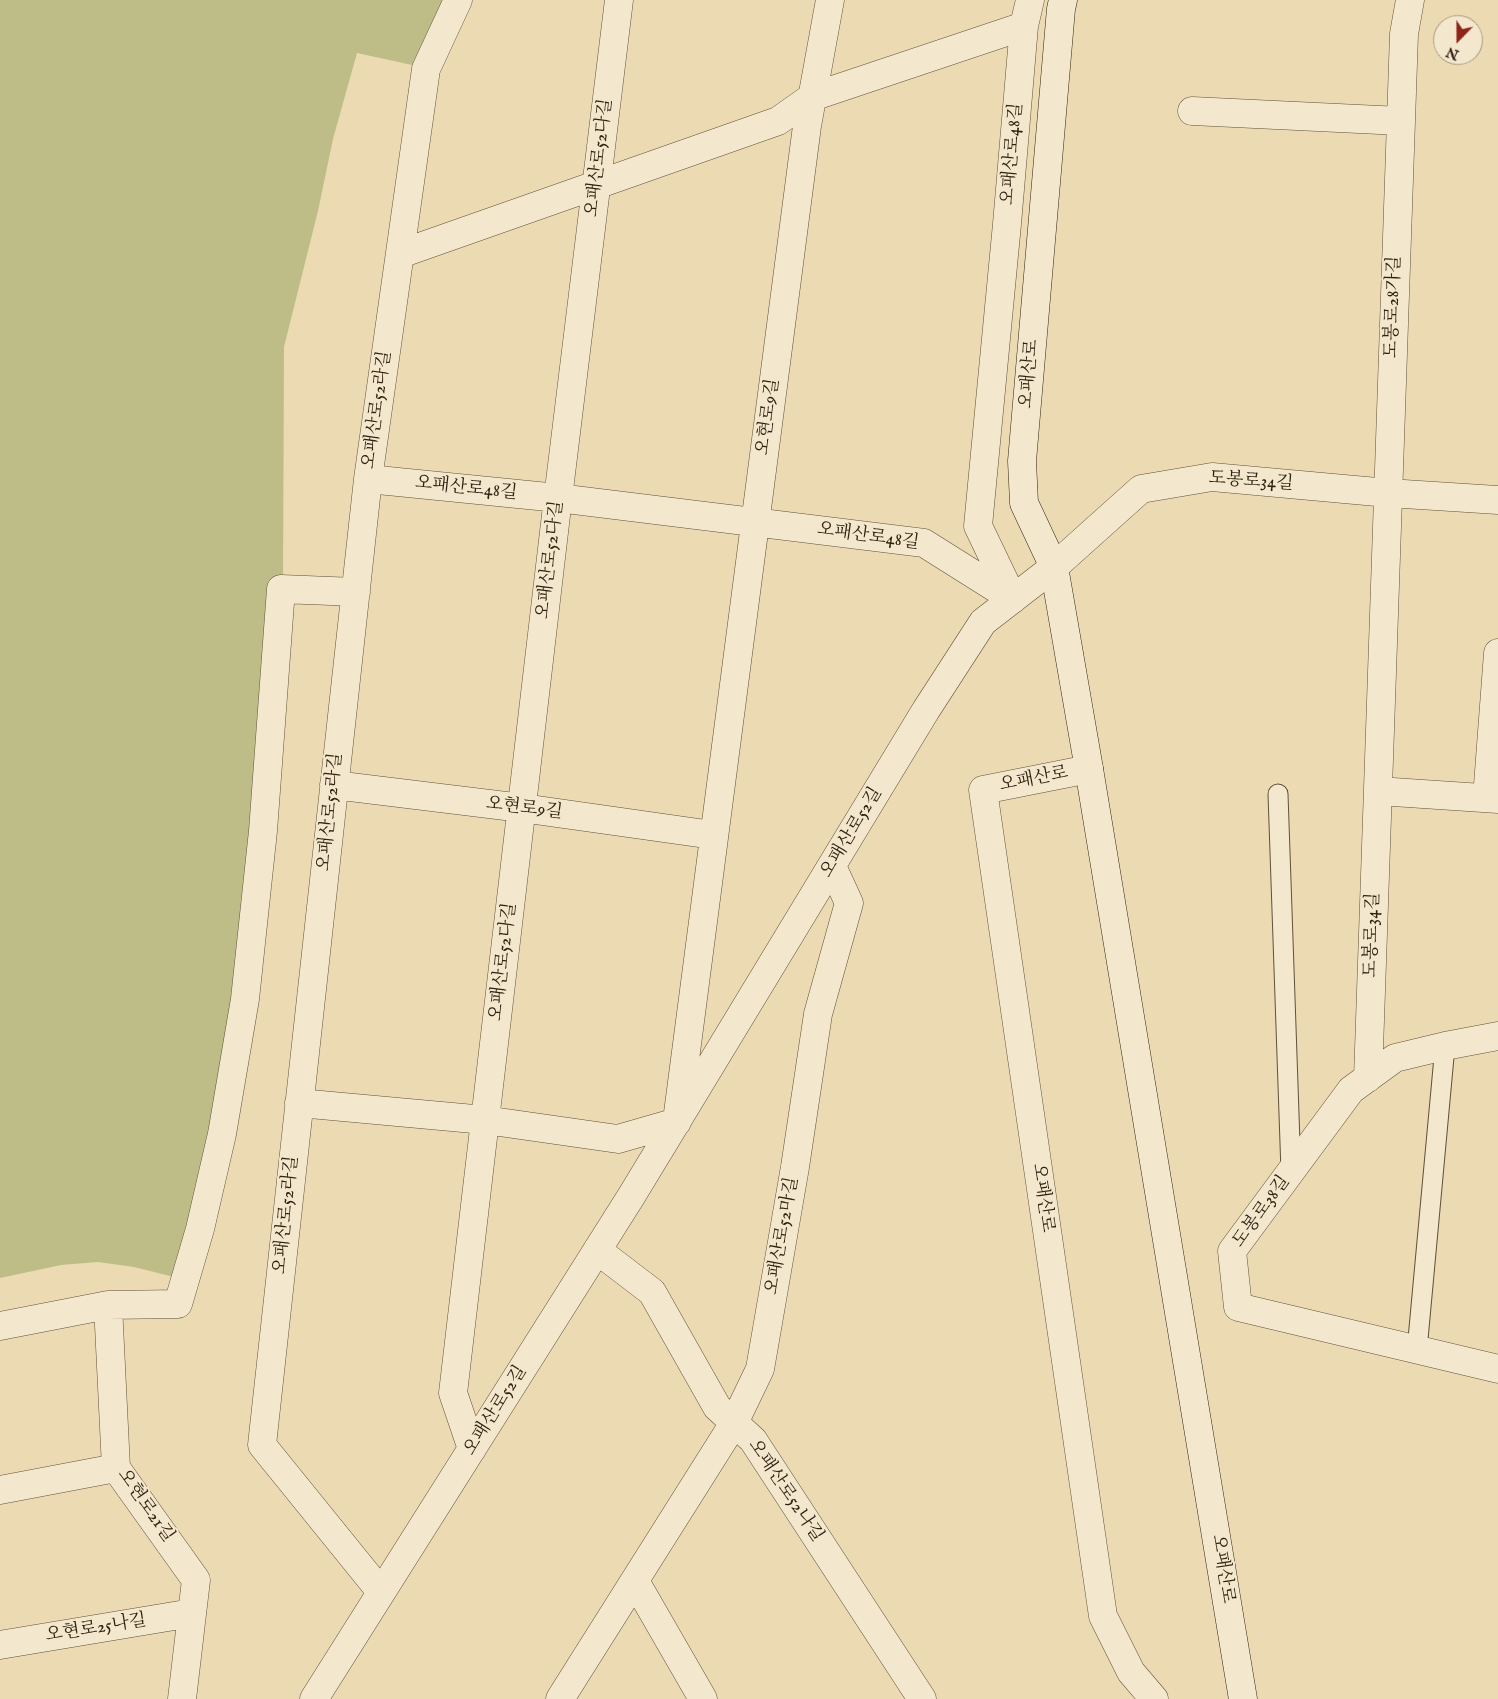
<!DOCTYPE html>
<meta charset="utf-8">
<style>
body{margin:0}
#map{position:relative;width:1498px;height:1699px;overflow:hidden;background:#ecdab2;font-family:"IM FELL English",serif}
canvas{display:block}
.north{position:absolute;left:1433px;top:15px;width:50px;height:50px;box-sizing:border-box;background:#f3e7cd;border:1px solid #a59982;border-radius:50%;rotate:202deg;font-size:14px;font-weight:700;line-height:20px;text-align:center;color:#312312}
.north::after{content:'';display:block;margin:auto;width:18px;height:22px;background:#8f2418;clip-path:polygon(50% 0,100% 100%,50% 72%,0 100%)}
</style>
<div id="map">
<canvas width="1498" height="1699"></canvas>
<div class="north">N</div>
</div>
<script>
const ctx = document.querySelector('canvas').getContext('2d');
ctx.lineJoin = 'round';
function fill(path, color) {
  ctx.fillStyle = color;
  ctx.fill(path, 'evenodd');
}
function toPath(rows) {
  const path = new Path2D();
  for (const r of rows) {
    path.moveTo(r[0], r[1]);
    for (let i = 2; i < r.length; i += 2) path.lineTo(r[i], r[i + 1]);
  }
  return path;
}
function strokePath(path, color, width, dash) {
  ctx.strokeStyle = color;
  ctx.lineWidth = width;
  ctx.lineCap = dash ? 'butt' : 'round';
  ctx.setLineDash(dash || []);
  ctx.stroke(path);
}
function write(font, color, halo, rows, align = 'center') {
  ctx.font = font + ' "IM FELL English","Noto Serif KR",serif';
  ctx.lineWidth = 4;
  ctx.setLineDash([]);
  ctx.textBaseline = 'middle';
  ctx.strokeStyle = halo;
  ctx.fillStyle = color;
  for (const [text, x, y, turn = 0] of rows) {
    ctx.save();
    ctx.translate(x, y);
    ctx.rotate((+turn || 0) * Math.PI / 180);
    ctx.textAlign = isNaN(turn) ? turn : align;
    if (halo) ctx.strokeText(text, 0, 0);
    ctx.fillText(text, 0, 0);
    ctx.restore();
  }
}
fill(toPath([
 [0,0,450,0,412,65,357,53,333,139,318,211,284,347,283,589,221,1133,174,1277,134,1267,98,1262,61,1265,0,1278]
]), '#bfbd87');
const lane = toPath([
 [1278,794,1291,1172],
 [1417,1350,1445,1046]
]);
const street = toPath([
 [1192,111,1401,121],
 [400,254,778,121,812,97,1024,26],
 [368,479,558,498,924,543,1013,599],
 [1013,599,978,526,1007,224,1024,26,1030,0],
 [1089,769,983,790,1103,1616,1131,1672,1154,1699],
 [334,785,522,808,713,835],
 [1378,791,1498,799],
 [1487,798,1498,653],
 [1498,1036,1445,1046,1395,1058,1351,1090,1232,1251,1238,1307,1498,1369],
 [1368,1078,1404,34,1410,0],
 [299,1103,485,1120,618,1139,677,1122],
 [678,1113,807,126,830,0],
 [597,1250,652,1292,717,1407,753,1440,922,1699],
 [108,1305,116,1468,196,1580,182,1699],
 [0,1326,108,1305,178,1304,200,1229,222,1134,245,999,263,831,281,589,356,592],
 [472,1449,453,1393,558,498,619,0],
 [0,1490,116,1468],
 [635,1581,703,1699],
 [381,1592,262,1445,368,479,426,69,458,0],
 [0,1645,192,1613],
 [314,1699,632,1195,926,710,983,622,1054,567,1141,489,1212,477,1388,493,1498,500],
 [560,1699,734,1423,760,1369,795,1167,818,1014,849,903,832,866]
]);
const secondary = toPath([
 [1063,0,1061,9,1022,461,1024,503,1054,567,1089,769,1243,1699]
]);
strokePath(lane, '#60513a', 21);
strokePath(street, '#60513a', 29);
strokePath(secondary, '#312312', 29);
strokePath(lane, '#f3e7cd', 19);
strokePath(street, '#f3e7cd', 28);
strokePath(secondary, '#f3e7cd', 28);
write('18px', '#312312', '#f3e7cd', [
 ["오패산로48길",1013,154,-85],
 ["오패산로52다길",600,158,-83],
 ["도봉로28가길",1394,307,-88],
 ["오패산로",1030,374,-85],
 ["오패산로52라길",378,410,-82],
 ["오현로9길",769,417,-82],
 ["도봉로34길",1251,482,4],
 ["오패산로48길",466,489,6],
 ["오패산로48길",868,537,8],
 ["오패산로52다길",551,560,-83],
 ["오패산로",1034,780,-11],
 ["오현로9길",524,809,7],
 ["오패산로52라길",331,812,-84],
 ["오패산로52길",852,833,-59],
 ["도봉로34길",1373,935,-88],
 ["오패산로52다길",504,962,-83],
 ["오패산로",1042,1198,82],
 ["도봉로38길",1262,1212,-54],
 ["오패산로52라길",287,1215,-84],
 ["오패산로52마길",783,1236,-80],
 ["오패산로52길",496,1411,-58],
 ["오패산로52나길",785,1491,56],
 ["오현로21길",145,1506,55],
 ["오패산로",1222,1569,81],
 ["오현로25나길",96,1629,-9]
]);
</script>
